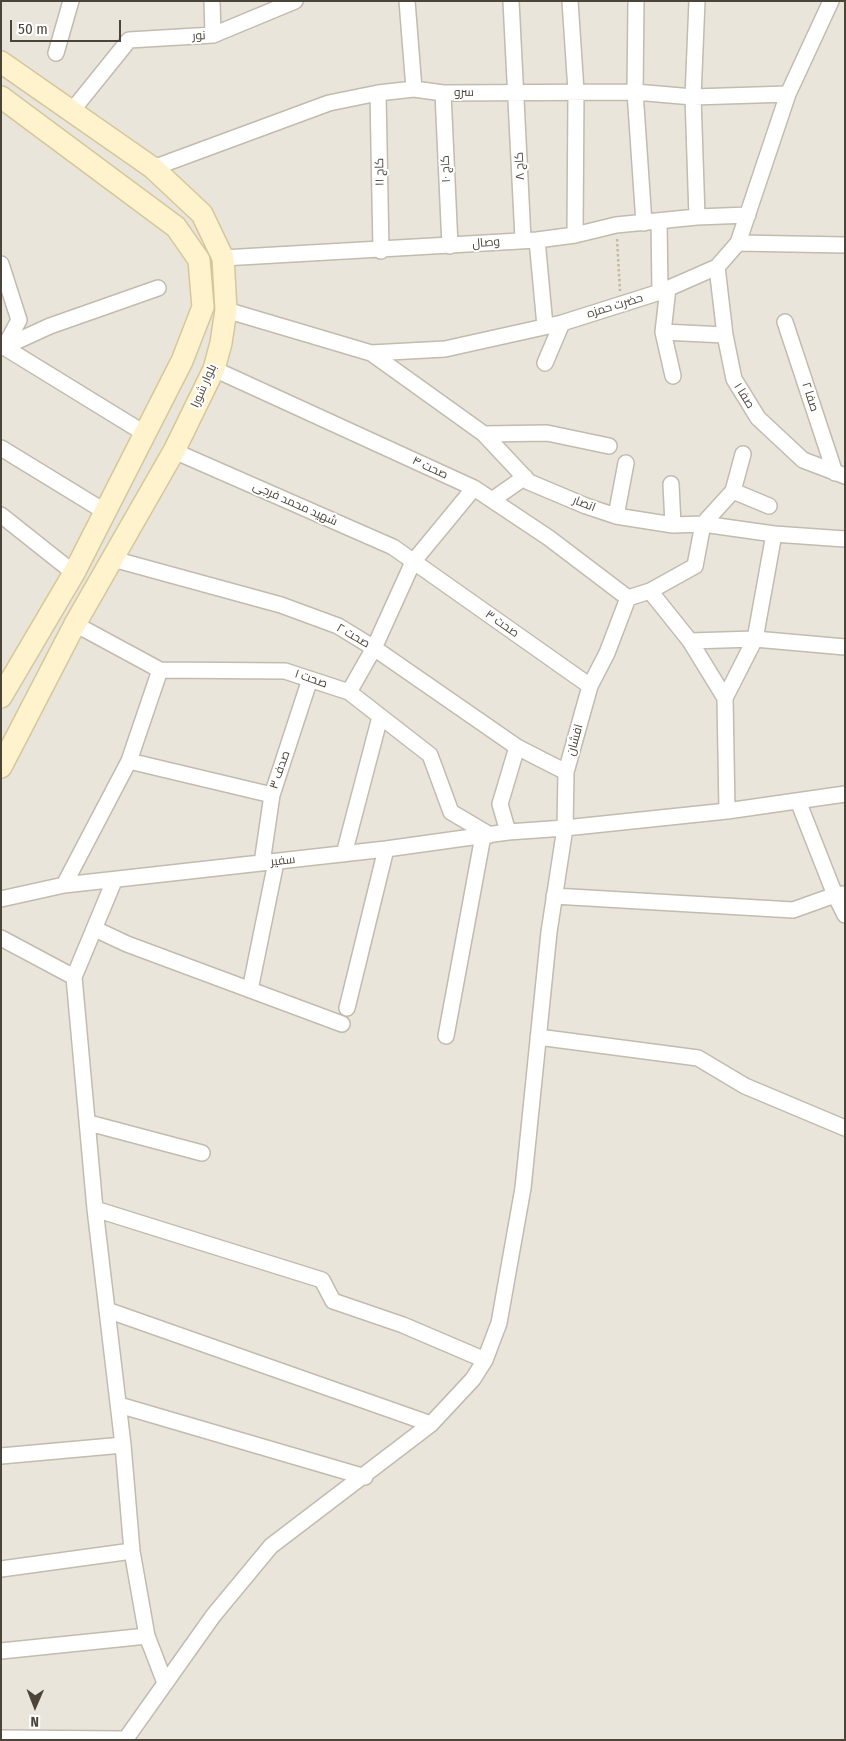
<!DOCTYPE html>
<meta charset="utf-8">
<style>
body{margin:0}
#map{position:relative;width:846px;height:1741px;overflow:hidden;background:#f6f3ec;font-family:"Fira Sans Condensed",sans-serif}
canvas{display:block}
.frame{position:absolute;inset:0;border:2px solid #4b4439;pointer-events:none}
.north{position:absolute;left:10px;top:1681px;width:50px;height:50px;-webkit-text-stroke:4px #fff;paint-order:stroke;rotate:181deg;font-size:14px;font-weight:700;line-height:20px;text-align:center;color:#4b4439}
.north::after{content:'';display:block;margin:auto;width:18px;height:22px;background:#4b4439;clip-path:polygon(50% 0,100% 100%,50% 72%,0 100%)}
.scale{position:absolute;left:10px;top:20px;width:111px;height:22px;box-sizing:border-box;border:2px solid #4b4439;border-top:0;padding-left:6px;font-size:15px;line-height:18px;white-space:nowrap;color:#4b4439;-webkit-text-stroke:4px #fff;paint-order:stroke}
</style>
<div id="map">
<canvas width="846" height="1741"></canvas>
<div class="frame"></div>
<div class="north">N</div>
<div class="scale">50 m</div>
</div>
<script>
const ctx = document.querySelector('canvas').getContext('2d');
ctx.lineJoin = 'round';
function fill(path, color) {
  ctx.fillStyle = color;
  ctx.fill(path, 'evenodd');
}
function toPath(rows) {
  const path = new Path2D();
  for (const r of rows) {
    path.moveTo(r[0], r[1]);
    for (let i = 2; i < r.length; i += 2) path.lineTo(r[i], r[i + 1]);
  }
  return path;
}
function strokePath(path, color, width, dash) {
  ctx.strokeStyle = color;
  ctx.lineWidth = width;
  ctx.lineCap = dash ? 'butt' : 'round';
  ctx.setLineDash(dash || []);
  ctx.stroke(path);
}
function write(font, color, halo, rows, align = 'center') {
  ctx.font = font + ' "Fira Sans Condensed",Cairo,sans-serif';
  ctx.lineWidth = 4;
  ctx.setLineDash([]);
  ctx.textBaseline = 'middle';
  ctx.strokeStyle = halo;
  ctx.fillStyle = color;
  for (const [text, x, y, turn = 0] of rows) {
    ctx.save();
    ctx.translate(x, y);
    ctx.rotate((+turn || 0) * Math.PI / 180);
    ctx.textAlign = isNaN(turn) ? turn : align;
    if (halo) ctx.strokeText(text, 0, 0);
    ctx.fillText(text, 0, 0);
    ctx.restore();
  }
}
fill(toPath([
 [1,1,845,1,845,1740,1,1740]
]), '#eae5da');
const minor = toPath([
 [212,1,213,35],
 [407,1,414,89],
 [511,1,523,239],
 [570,1,576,91,575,235],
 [636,1,635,92,644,223],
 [56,53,71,1],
 [378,93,381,251],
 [443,93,450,246],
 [71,112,129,40,213,35,295,1],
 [153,168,329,103,378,93,414,89,443,93,635,92,693,97,788,94],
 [697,217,693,97,697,1],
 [659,221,660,292],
 [537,240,545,326],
 [738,243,845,245],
 [223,258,537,240,575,235,616,225,697,217,748,215],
 [1,264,19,320,4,348],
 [717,267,725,335,734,379,758,418,803,460,845,476],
 [668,288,663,332,673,376],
 [226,310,371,353,445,349,562,323,660,292,717,267,738,243,788,94,831,1],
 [785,322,835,473],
 [663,332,725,335],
 [4,347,50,326,158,288],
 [4,347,144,433],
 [371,353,484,434,529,482,586,506,616,516,673,525,703,524,774,534,845,539],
 [545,363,562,323],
 [214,369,474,488,549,538,628,598],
 [484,434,547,433,609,446],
 [1,448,104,511],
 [174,451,393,547,590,686],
 [671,484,673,525],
 [733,491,769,506],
 [492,500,525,477],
 [1,515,74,573],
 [616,516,626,463],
 [113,559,281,605,338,626,374,648,517,747,566,772],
 [650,591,690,641,725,698],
 [75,624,160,670,285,671,349,692,430,755,451,812,490,835],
 [690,641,755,639,845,647],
 [349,692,374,648,413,562,474,488],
 [129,761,272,795],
 [727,811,725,698,755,639,774,534],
 [508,832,500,804,517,747],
 [344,854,380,717],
 [262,863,272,795,310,679],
 [64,885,129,761,160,670],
 [843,894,835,895,845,915],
 [554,896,793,910,835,895,798,801],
 [1,899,64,885,386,849,508,832,565,828,727,811,845,794],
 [95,929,127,944,342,1024],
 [1,938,74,977,95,1209,123,1445,132,1551,147,1636,165,1683],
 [74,977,114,881],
 [250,990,276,862],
 [347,1008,386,849],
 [446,1036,483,836],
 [538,1037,698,1058,745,1086,845,1128],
 [89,1123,202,1153],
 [95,1209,322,1280,333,1301,403,1325,485,1360],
 [107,1310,431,1424],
 [119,1405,365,1477],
 [1,1456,123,1445],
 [1,1569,132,1551],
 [1,1651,147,1636],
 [1,1738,126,1739],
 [125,1740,213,1616,271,1546,431,1424,473,1379,485,1360,499,1323,523,1188,549,932,565,828,566,772,590,686,607,653,628,598,650,591,695,566,703,524,733,491,743,454]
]);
const secondary = toPath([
 [1,62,153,168,202,214,223,258,226,310,221,343,214,369,174,451,75,624,1,767],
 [1,97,176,227,199,260,203,307,182,361,74,573,1,697]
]);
strokePath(minor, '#c2bbae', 18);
strokePath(secondary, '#d6c79b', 24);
strokePath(toPath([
 [617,239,620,291]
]), '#c4b79f', 2.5, [2.5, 2.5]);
strokePath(minor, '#fff', 15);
strokePath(secondary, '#fff3cd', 21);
write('12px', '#4b4439', '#fff', [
 ["نور",199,36,-3],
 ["سرو",464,93],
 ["کاج ۸",520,166,-93],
 ["کاج ۱۰",446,169,-93],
 ["کاج ۱۱",380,172,-91],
 ["وصال",486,243,-5],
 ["حضرت حمزه",615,306,-17],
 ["بلوار شورا",204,386,-66],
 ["صفا ۱",744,396,58],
 ["صفا ۲",810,397,72],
 ["صحت ۴",430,468,25],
 ["شهید محمد فرجی",295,504,24],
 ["انصار",584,504,21],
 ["صحت ۳",502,624,35],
 ["صحت ۲",353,636,30],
 ["صحت ۱",311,679,19],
 ["افشان",575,740,-74],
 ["صدف ۳",280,770,-71],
 ["سفیر",283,861,-6]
]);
</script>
